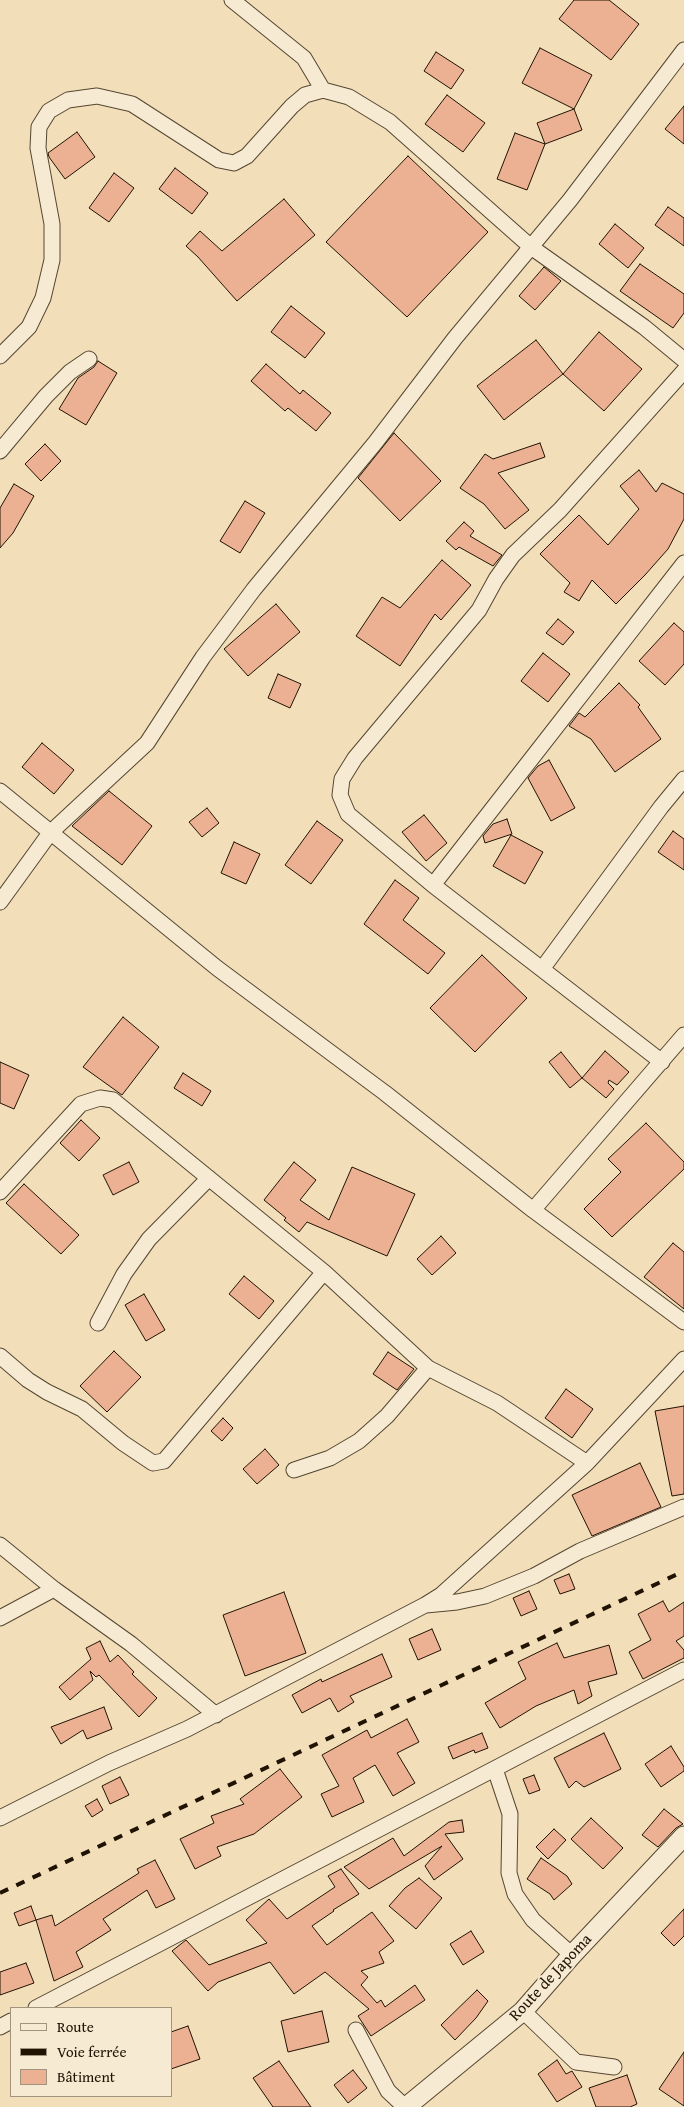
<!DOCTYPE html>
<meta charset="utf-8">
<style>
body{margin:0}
#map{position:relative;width:684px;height:2107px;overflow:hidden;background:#f2dfba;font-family:"Gentium Book Plus",serif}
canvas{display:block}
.legend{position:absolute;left:10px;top:2007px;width:162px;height:90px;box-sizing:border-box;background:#f7ead2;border:1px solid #a1947f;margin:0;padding:6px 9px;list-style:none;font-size:15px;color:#211303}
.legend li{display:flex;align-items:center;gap:10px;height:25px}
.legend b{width:25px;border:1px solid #a1947f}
</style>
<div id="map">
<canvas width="684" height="2107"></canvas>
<ul class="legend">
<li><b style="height:6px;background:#f7ead2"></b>Route</li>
<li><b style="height:6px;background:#211303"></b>Voie ferrée</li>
<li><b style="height:14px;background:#ebb192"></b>Bâtiment</li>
</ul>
</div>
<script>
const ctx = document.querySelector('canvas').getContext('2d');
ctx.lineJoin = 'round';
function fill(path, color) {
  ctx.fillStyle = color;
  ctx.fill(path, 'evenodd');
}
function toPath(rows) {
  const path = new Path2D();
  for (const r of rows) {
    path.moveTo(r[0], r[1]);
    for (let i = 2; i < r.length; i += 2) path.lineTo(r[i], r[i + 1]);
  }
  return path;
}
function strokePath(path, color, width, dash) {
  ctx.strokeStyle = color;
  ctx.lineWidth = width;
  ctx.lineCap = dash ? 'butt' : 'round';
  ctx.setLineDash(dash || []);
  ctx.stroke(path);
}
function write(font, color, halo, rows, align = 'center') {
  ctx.font = font + ' "Gentium Book Plus",serif';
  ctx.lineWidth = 4;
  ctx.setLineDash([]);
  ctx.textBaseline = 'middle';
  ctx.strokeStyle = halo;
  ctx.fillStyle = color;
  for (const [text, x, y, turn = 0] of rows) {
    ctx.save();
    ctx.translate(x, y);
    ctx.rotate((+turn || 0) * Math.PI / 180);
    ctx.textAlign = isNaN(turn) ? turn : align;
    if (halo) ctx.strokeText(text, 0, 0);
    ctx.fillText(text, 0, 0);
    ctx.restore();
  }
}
const building = toPath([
 [574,0,609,0,639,24,611,60,559,19,574,0],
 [540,48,592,75,574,109,522,83,540,48],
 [436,52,464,70,451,89,424,71,436,52],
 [447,95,485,123,463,152,425,124,447,95],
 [684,106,684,144,665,129,684,106],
 [574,109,582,130,545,144,537,123,574,109],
 [77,132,95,157,65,179,49,157,48,153,77,132],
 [515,133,545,144,527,190,497,179,515,133],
 [408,156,488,232,407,317,326,242,408,156],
 [175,168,208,193,192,214,159,189,175,168],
 [114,173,134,188,109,222,89,208,114,173],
 [284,199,315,235,237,301,198,257,186,246,200,231,222,251,284,199],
 [668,207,684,218,684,246,655,225,668,207],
 [615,224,644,248,628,268,599,244,615,224],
 [640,264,684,294,684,313,673,328,620,291,640,264],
 [544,267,561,281,535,310,519,296,544,267],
 [291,306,325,333,305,358,271,332,291,306],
 [599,332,642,369,604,411,563,374,599,332],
 [536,340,563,374,504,420,477,386,536,340],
 [98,361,117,373,86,425,59,409,78,378,94,367,98,361],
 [266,364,300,394,303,390,331,413,316,431,288,408,285,411,251,381,266,364],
 [394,433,441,481,400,521,358,478,394,433],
 [540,443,545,457,498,473,529,510,505,529,484,504,460,488,485,454,493,459,540,443],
 [45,444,61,461,41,481,25,464,45,444],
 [639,470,656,492,662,483,684,494,684,519,668,549,645,575,616,604,592,580,579,601,564,592,570,583,540,554,579,515,608,545,639,509,620,486,639,470],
 [14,484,34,496,13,533,0,548,0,508,14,484],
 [245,501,265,513,240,553,220,541,245,501],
 [464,522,474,531,470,536,502,555,493,566,459,547,456,550,446,541,464,522],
 [442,560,471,585,441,620,435,614,400,666,356,636,382,597,400,608,442,560],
 [276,604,300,632,248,676,224,649,276,604],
 [558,619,574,632,563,645,546,633,558,619],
 [674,623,684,632,684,664,665,685,639,661,674,623],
 [543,653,570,674,548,702,521,681,543,653],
 [278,674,301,684,290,708,268,698,278,674],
 [619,683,640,705,638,707,661,739,615,772,591,739,569,726,579,713,585,717,619,683],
 [42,743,74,770,54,794,22,767,42,743],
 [549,760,575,808,551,821,528,778,538,766,549,760],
 [109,791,152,826,122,865,72,826,109,791],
 [207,808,219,823,202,837,189,822,207,808],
 [424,815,447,843,426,861,402,832,424,815],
 [507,819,512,834,485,843,483,836,493,824,507,819],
 [317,821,343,840,311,884,285,865,317,821],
 [673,831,684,839,684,870,658,852,673,831],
 [511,835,543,852,525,884,493,866,511,835],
 [234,842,260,854,246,884,221,873,234,842],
 [395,880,419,898,403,920,445,953,428,974,364,924,395,880],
 [482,955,527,998,475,1052,430,1008,482,955],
 [123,1017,159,1047,122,1095,83,1067,123,1017],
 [605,1051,629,1072,617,1085,609,1080,608,1083,614,1089,606,1098,582,1078,605,1051],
 [561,1052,582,1078,570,1088,549,1062,561,1052],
 [0,1062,29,1075,14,1109,0,1103,0,1062],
 [183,1073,211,1091,202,1106,174,1088,183,1073],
 [81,1120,100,1138,79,1161,60,1143,81,1120],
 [646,1123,684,1162,684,1169,612,1237,584,1209,621,1172,608,1159,646,1123],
 [129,1162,139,1182,113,1195,103,1175,129,1162],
 [294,1162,316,1180,300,1200,329,1220,352,1167,415,1194,387,1256,307,1222,299,1232,284,1220,286,1218,264,1200,294,1162],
 [24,1184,79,1235,61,1254,6,1203,24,1184],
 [441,1236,456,1253,432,1275,417,1259,441,1236],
 [673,1243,684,1252,684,1309,644,1277,673,1243],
 [244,1276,274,1301,259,1319,229,1294,244,1276],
 [144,1294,165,1330,146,1341,125,1305,144,1294],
 [114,1351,141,1377,107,1412,80,1386,114,1351],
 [388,1352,414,1369,397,1390,373,1374,388,1352],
 [566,1389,593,1409,572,1438,545,1418,566,1389],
 [684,1406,684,1494,672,1496,655,1411,684,1406],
 [223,1418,233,1428,222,1441,211,1431,223,1418],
 [265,1449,279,1465,257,1484,243,1469,265,1449],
 [640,1463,661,1507,592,1536,572,1495,640,1463],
 [569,1574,575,1589,560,1594,554,1580,569,1574],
 [529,1591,537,1609,521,1616,513,1598,529,1591],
 [284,1592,306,1653,245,1676,223,1615,284,1592],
 [663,1601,669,1612,684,1602,684,1636,676,1641,684,1650,684,1658,643,1679,629,1652,651,1640,638,1614,663,1601],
 [432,1629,441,1650,418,1660,409,1639,432,1629],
 [100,1641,110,1662,118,1655,134,1672,132,1674,157,1698,139,1717,99,1675,96,1677,90,1671,93,1680,70,1700,59,1687,91,1659,86,1648,100,1641],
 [557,1643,564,1658,609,1645,617,1674,588,1682,592,1696,578,1704,574,1690,536,1706,500,1728,485,1703,526,1679,518,1662,557,1643],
 [382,1654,392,1677,350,1696,354,1702,338,1712,330,1698,302,1713,292,1695,321,1679,322,1682,382,1654],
 [104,1707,112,1729,87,1739,83,1730,61,1744,51,1727,104,1707],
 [407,1719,419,1742,397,1753,415,1783,393,1796,375,1765,353,1778,364,1802,332,1817,321,1794,339,1786,322,1755,367,1730,371,1738,407,1719],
 [482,1733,488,1748,475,1753,474,1750,453,1759,448,1747,482,1733],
 [604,1733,621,1769,584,1787,576,1781,569,1788,554,1758,604,1733],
 [671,1746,684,1767,684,1771,661,1787,645,1764,671,1746],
 [280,1769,302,1797,254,1834,217,1847,221,1856,195,1869,180,1839,214,1823,211,1816,244,1804,240,1799,280,1769],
 [534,1775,540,1790,529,1794,523,1779,534,1775],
 [120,1777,129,1795,110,1804,102,1786,120,1777],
 [97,1799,103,1810,92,1817,85,1806,97,1799],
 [664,1809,683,1824,676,1828,658,1847,642,1835,664,1809],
 [591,1818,623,1848,603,1869,571,1839,591,1818],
 [462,1820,464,1832,445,1834,463,1859,434,1880,425,1866,442,1846,369,1889,344,1867,393,1838,404,1856,449,1822,462,1820],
 [554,1829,566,1840,548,1859,536,1847,554,1829],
 [541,1858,567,1876,572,1884,554,1900,550,1894,527,1879,541,1858],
 [155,1860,175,1899,156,1908,147,1890,103,1919,111,1930,76,1952,83,1967,54,1981,36,1920,52,1915,55,1926,139,1873,137,1869,155,1860],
 [341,1869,359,1894,333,1910,334,1911,312,1926,327,1945,372,1912,394,1941,379,1952,384,1963,361,1971,368,1977,361,1985,377,2003,381,2000,385,2007,415,1985,425,2000,371,2036,358,2016,369,2009,325,1972,294,1994,270,1962,218,1982,208,1991,172,1951,186,1940,209,1965,267,1943,246,1920,269,1899,287,1919,335,1887,328,1876,341,1869],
 [419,1878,442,1898,416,1929,389,1906,405,1888,419,1878],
 [31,1906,36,1920,19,1926,14,1913,31,1906],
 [684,1909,684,1936,674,1946,661,1933,684,1909],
 [471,1931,484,1952,463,1965,450,1944,471,1931],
 [26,1963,34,1983,0,1995,0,1972,26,1963],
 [477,1990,488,2001,476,2018,455,2040,441,2025,477,1990],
 [322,2011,329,2042,288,2052,281,2021,322,2011],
 [188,2026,200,2059,171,2069,171,2032,188,2026],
 [684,2052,684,2106,659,2089,684,2052],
 [557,2060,566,2074,572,2071,582,2087,557,2102,538,2074,557,2060],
 [279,2061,311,2107,273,2107,253,2078,279,2061],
 [353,2070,367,2088,348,2103,334,2085,353,2070],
 [627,2075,637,2104,630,2107,596,2107,589,2088,627,2075]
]);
fill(building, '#ebb192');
strokePath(building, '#211303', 1);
const minor = toPath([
 [232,0,304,58,323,90],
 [0,356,29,327,43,298,52,260,52,224,38,148,39,127,49,111,68,100,97,96,132,104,219,160,234,163,247,156,292,106,305,95,323,90,349,97,390,122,531,247,644,327,684,360],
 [0,451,46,396,70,372,89,359],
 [0,791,217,968,385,1093,533,1210,684,1322],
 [433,885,684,563],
 [0,902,50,833,147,743,203,657,254,589,375,443,455,338,570,200,684,50],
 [542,969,661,807,684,779],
 [662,1062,433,885,348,814,340,795,342,779,355,758,479,610,496,579,513,555,560,510,684,371],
 [0,1192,81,1104,100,1098,113,1100,324,1272,428,1368,497,1403,587,1463],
 [533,1210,684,1035],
 [98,1323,124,1274,149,1239,209,1178],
 [0,1356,28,1380,47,1392,82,1409,123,1443,153,1463,164,1461,324,1272],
 [294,1470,330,1458,359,1441,387,1416,428,1368],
 [0,1545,54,1589,131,1644,216,1715],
 [426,1605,457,1602,485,1596,534,1576,580,1551,684,1507],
 [0,1618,54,1589],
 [495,1769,510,1814,509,1873,515,1894,533,1920,572,1955],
 [0,1818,109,1763,187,1729,425,1605,441,1595,587,1463,684,1359],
 [36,2008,684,1670],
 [523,2011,576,2062,614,2067],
 [0,2027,11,2021],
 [356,2030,388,2091,405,2107]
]);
const tertiary = toPath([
 [406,2107,523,2011,572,1955,684,1836]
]);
strokePath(minor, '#554631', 17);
strokePath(tertiary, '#554631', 21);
strokePath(minor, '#f7ead2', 15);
strokePath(tertiary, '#f7ead2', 19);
strokePath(toPath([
 [0,1893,684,1571]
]), '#211303', 4, [9, 9]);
write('16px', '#211303', '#f7ead2', [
 ["Route de Japoma",551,1978,-47]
]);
</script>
